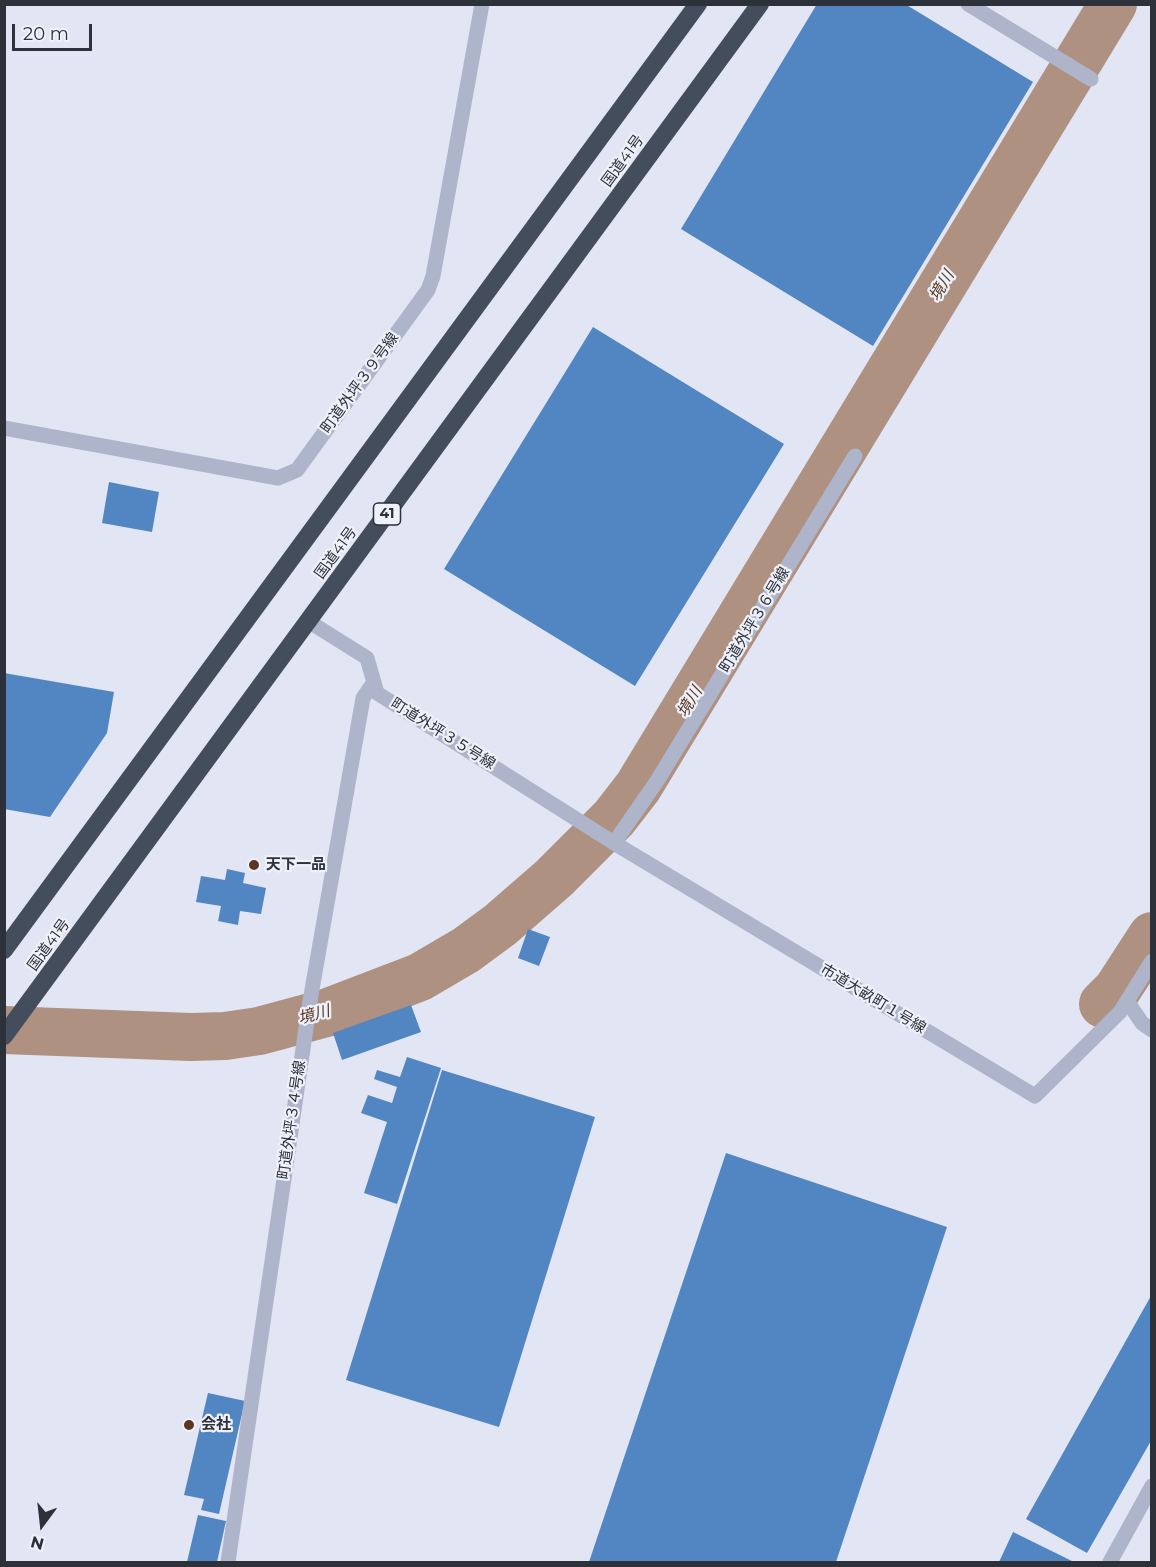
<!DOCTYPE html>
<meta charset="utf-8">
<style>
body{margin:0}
#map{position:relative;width:1156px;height:1567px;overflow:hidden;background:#e2e5f3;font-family:Montserrat,sans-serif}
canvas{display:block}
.frame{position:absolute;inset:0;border:6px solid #2c313a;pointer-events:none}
.north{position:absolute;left:12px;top:1495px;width:60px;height:60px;-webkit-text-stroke:4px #eff1fa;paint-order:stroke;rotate:195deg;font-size:16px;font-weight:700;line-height:24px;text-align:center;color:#2c313a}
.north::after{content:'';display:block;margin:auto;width:21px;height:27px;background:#2c313a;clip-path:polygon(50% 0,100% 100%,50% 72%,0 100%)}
.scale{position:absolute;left:12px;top:24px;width:80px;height:27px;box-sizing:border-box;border:3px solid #2c313a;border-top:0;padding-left:8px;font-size:18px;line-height:21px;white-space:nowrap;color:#2c313a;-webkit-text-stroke:4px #eff1fa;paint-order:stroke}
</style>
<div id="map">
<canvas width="1156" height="1567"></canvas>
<div class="frame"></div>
<div class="north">N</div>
<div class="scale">20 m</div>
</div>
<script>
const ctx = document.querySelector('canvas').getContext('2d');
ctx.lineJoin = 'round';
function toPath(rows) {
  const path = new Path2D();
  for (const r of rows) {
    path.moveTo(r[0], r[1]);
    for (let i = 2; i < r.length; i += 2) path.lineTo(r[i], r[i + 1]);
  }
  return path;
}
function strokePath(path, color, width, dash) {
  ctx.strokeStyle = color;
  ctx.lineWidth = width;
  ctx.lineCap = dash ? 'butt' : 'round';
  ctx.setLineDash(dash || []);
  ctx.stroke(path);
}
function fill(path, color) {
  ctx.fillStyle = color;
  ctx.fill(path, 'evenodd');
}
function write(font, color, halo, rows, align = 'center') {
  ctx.font = font + ' Montserrat,"Noto Sans JP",sans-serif';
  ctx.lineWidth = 4.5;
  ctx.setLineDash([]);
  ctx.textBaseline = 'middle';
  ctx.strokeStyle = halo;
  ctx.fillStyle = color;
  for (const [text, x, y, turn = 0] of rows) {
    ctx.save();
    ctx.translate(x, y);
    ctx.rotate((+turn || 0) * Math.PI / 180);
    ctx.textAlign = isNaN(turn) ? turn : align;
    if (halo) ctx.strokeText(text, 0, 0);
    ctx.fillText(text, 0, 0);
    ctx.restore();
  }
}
strokePath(toPath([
 [1103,1004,1117,990,1152,936],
 [4,1030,191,1037,225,1036,259,1031,326,1013,420,977,466,950,500,925,554,878,614,818,638,787,1113,4]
]), '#af9181', 48);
fill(toPath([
 [817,4,905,4,1033,82,873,346,681,229],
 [593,327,784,444,635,686,444,569],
 [109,482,159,492,152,532,102,523],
 [4,673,114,692,107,733,50,817,4,809],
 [227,869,245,873,243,883,266,888,261,914,240,911,238,925,218,921,221,906,196,902,201,876,225,880],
 [528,929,550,937,539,966,518,958],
 [411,1005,421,1032,342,1060,333,1033],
 [407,1057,441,1068,397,1204,364,1193,387,1122,361,1113,368,1095,392,1103,397,1087,374,1079,377,1070,400,1077],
 [442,1070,595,1117,499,1427,346,1380],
 [726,1153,947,1227,836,1562,589,1562],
 [1152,1294,1152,1439,1087,1553,1026,1519],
 [208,1393,245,1401,219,1514,201,1510,204,1499,184,1495],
 [198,1515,226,1521,217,1562,187,1562],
 [1013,1532,1074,1562,999,1562]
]), '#5186c2');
strokePath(toPath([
 [968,4,1091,79],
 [4,428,278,478,297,470,428,290,433,276,482,4],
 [308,621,367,658,377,693,614,843,1035,1096,1120,1012,1127,1001],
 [614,843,657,781,855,456],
 [1152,961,1127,1001,1142,1023,1152,1030],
 [228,1562,310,1001,363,698,374,682],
 [1110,1562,1152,1486]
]), '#aeb5cb', 15);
strokePath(toPath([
 [4,950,698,4],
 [4,1036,760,4]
]), '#434d5b', 18);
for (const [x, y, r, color] of [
 [254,865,6,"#5b3622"],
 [189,1425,6,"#5b3622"]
]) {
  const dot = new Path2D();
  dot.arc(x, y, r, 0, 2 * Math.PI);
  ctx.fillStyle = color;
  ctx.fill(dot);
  strokePath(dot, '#eff1fa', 2);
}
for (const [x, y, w] of [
 [387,514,27]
]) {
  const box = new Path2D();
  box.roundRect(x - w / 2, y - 11, w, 22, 4.5);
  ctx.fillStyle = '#eff1fa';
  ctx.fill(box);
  strokePath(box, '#2c313a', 1.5);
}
write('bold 14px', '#2c313a', null, [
 ["41",387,514]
]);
write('15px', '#2c313a', '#eff1fa', [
 ["国道41号",623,161,-54],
 ["町道外坪３９号線",360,383,-54],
 ["国道41号",336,553,-54],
 ["町道外坪３６号線",755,620,-59],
 ["町道外坪３５号線",443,734,32],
 ["国道41号",49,945,-54],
 ["市道大畝町１号線",873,999,31],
 ["町道外坪３４号線",292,1120,-82]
]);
write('bold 15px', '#2c313a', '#eff1fa', [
 ["天下一品",266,865],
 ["会社",201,1425]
], 'left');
write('italic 16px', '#5b3622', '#eff1fa', [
 ["境川",942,286,-59],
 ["境川",690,702,-59],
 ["境川",314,1015,-15]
]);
</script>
